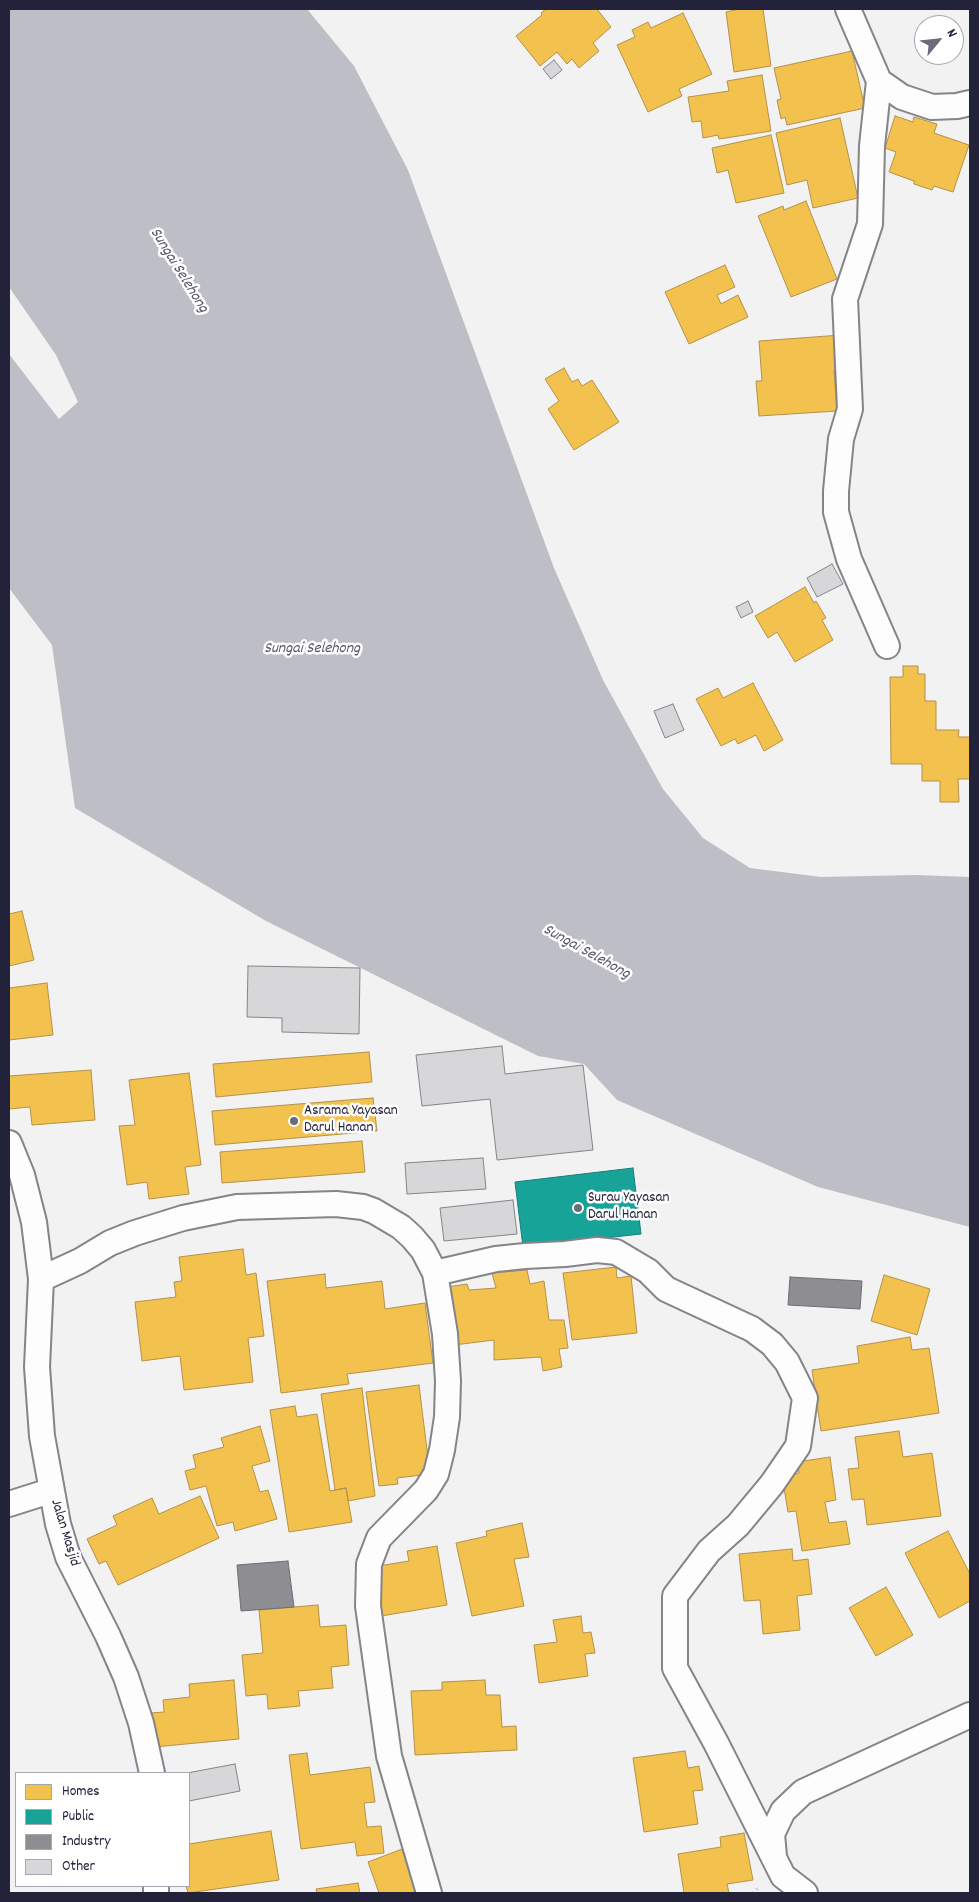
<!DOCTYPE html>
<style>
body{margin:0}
#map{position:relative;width:979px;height:1902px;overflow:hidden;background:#f2f2f3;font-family:Dekko,sans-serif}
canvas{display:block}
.frame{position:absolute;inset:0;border:10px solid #22223b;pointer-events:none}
.legend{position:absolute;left:15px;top:1772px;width:175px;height:115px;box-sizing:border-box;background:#fff;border:1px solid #a7a7b1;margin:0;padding:6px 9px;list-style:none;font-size:15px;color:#22223b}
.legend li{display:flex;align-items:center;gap:10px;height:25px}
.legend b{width:25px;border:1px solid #a7a7b1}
.north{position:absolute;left:914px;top:15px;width:50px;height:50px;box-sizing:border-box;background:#fff;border:1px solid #a7a7b1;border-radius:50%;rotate:62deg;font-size:14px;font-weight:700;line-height:20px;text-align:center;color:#22223b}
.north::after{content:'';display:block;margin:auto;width:18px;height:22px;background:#6b6b7b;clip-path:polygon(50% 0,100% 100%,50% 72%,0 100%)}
</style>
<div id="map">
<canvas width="979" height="1902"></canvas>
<div class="frame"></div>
<ul class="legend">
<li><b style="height:14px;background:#f2c14e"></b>Homes</li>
<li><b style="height:14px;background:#17a398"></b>Public</li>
<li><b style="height:14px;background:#8d8d92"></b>Industry</li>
<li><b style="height:14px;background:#d7d7d9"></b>Other</li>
</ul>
<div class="north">N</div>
</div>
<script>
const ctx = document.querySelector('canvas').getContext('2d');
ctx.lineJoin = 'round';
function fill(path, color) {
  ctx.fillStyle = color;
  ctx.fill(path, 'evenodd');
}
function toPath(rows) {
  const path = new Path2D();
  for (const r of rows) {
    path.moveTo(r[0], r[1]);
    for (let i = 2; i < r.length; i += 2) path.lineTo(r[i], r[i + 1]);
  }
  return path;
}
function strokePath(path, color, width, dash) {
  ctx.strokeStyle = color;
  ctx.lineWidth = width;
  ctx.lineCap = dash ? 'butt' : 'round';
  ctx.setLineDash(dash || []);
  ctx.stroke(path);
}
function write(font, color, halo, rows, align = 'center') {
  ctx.font = font + ' Dekko,sans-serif';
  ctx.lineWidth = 5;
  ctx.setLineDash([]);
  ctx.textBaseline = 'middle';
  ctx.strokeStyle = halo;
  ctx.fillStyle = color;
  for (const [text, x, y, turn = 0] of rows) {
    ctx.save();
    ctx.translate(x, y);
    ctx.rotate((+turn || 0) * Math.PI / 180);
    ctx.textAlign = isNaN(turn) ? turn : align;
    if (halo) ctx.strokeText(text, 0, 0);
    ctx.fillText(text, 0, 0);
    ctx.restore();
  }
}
fill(toPath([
 [9,9,307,9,354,66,408,170,554,568,603,680,663,789,703,838,750,868,821,877,915,875,970,877,970,1227,818,1187,617,1100,584,1064,538,1056,266,921,75,808,52,645,9,588,9,354,59,419,78,402,56,355,9,287]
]), '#bebec6');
const homes = toPath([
 [546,9,597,9,611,27,593,43,599,51,579,68,572,59,567,64,557,52,540,66,516,36,542,15,541,13,546,9],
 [739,9,763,9,771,66,734,72,726,12,739,9],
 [683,13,712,74,679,89,682,96,648,112,617,45,635,37,632,30,648,22,651,28,683,13],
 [852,51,865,108,787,125,785,117,781,119,777,100,781,99,774,68,852,51],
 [762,75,771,131,719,139,718,135,703,138,701,121,692,122,688,97,729,91,727,81,762,75],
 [895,116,913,122,914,117,937,124,934,133,969,145,953,192,934,186,932,190,914,184,914,181,889,172,896,152,885,148,895,116],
 [840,118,858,198,813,208,807,180,787,185,776,133,840,118],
 [771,135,784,193,736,203,728,170,717,173,712,148,771,135],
 [806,201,837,279,791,297,758,216,783,206,784,210,806,201],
 [725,265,735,287,717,295,721,304,738,295,748,317,689,344,665,292,725,265],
 [841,335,844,369,834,370,837,411,759,416,756,381,762,381,759,341,841,335],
 [564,368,572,382,578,379,582,386,592,380,619,422,574,450,548,409,559,401,545,379,564,368],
 [805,587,814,603,816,601,826,618,822,620,833,640,795,662,777,632,768,638,755,616,805,587],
 [903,666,918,666,918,674,925,674,925,701,936,701,936,730,959,730,958,737,970,737,970,779,958,779,959,802,940,802,940,781,922,781,922,764,891,764,890,677,903,677,903,666],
 [753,683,783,740,764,751,756,735,738,744,735,739,721,746,696,699,718,688,723,698,753,683],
 [22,911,34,960,9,966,9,914,22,911],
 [47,983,53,1035,9,1040,9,988,47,983],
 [369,1052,372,1082,216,1097,213,1064,369,1052],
 [91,1070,95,1120,32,1125,30,1107,9,1109,9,1076,91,1070],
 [189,1073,201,1165,185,1167,189,1194,149,1199,147,1182,127,1185,119,1126,135,1125,129,1080,189,1073],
 [373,1098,377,1131,215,1145,212,1111,373,1098],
 [362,1141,365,1172,222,1183,220,1152,362,1141],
 [243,1249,246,1275,256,1273,264,1336,248,1338,253,1382,184,1390,180,1356,142,1361,135,1302,176,1297,174,1282,182,1281,179,1257,243,1249],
 [616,1267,617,1278,631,1276,637,1333,572,1340,563,1273,616,1267],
 [527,1270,530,1284,544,1281,549,1320,564,1320,568,1348,559,1349,562,1367,543,1371,541,1357,494,1360,494,1340,454,1345,447,1287,467,1284,469,1290,496,1288,492,1273,527,1270],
 [325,1274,326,1288,382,1281,385,1309,425,1303,433,1363,347,1374,349,1384,281,1393,267,1281,325,1274],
 [884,1275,930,1289,917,1335,871,1321,884,1275],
 [910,1337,912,1350,929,1348,939,1413,821,1431,812,1370,859,1363,857,1346,910,1337],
 [419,1385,430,1474,397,1478,398,1484,379,1486,366,1392,419,1385],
 [362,1388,375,1496,348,1501,346,1488,335,1490,321,1394,362,1388],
 [295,1406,297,1417,317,1414,330,1491,346,1488,352,1522,289,1532,270,1410,295,1406],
 [260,1426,270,1461,252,1466,260,1492,268,1490,277,1519,235,1531,233,1522,217,1526,206,1486,190,1490,185,1471,196,1468,193,1455,224,1447,221,1438,260,1426],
 [899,1431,903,1457,932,1453,941,1516,867,1525,864,1499,852,1500,848,1469,859,1468,855,1437,899,1431],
 [830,1457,836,1500,825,1502,829,1523,846,1521,850,1544,802,1551,796,1511,788,1512,782,1476,799,1473,797,1462,830,1457],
 [200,1496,219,1538,118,1585,106,1561,99,1564,87,1539,117,1525,113,1516,152,1498,159,1514,200,1496],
 [522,1523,529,1557,514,1559,524,1606,472,1616,456,1543,487,1536,486,1531,522,1523],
 [948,1531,970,1574,970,1601,939,1618,905,1553,948,1531],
 [437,1546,447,1605,381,1616,372,1567,409,1561,407,1551,437,1546],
 [792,1549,793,1561,808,1559,812,1594,797,1596,800,1630,763,1634,760,1600,744,1601,739,1554,792,1549],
 [886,1587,913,1635,876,1656,849,1608,886,1587],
 [318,1605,320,1627,346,1625,349,1665,331,1667,333,1688,298,1691,300,1706,268,1709,267,1694,246,1696,242,1655,263,1653,259,1610,318,1605],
 [581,1616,583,1633,591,1632,595,1653,585,1654,588,1676,539,1683,534,1645,557,1642,553,1620,581,1616],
 [234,1680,239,1739,154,1747,151,1713,164,1712,163,1700,190,1697,189,1684,234,1680],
 [485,1680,486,1695,500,1695,502,1727,516,1726,517,1750,415,1755,411,1691,442,1690,442,1682,485,1680],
 [685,1751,688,1768,699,1766,703,1790,693,1791,698,1824,644,1832,633,1758,685,1751],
 [307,1753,310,1775,370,1767,375,1802,364,1803,367,1827,381,1826,384,1853,357,1856,355,1842,301,1849,289,1755,307,1753],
 [271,1831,279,1880,188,1893,186,1886,189,1886,189,1844,271,1831],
 [744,1833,753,1880,727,1884,729,1893,684,1893,678,1854,721,1847,720,1837,744,1833],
 [402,1849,418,1893,379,1893,368,1862,402,1849],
 [358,1883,360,1893,317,1893,316,1889,358,1883]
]);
fill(homes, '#f2c14e');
strokePath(homes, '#b49148', 1);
const public = toPath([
 [633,1168,641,1234,523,1247,515,1182,633,1168]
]);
fill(public, '#17a398');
strokePath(public, '#1a7c7c', 1);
const industry = toPath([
 [790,1277,862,1281,860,1309,788,1305,790,1277],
 [288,1561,294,1607,241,1611,237,1565,288,1561]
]);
fill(industry, '#8d8d92');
strokePath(industry, '#6d6d78', 1);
const building = toPath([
 [554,60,562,70,551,79,543,69,554,60],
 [832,564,843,584,817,597,807,578,832,564],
 [748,601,753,612,741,618,736,607,748,601],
 [673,704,684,730,665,738,654,711,673,704],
 [248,966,360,968,359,1034,282,1032,282,1018,247,1017,248,966],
 [502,1046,505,1074,583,1065,593,1150,497,1160,490,1099,422,1106,416,1055,502,1046],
 [483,1158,486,1189,407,1194,405,1163,483,1158],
 [513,1200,517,1234,444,1241,440,1208,513,1200],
 [235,1764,240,1791,189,1801,189,1773,187,1773,235,1764]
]);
fill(building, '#d7d7d9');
strokePath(building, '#848489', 1);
const street = toPath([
 [848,9,879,81,872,146,870,224,845,299,850,409,841,439,836,491,836,512,849,559,887,646],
 [879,81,902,97,932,107,957,106,970,103],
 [9,1143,22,1175,34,1222,41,1279,37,1367,42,1436,58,1524,68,1557,108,1636,126,1677,141,1723,152,1773],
 [435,1273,496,1259,525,1256,565,1254,597,1250,616,1252,648,1271,666,1289,752,1329,772,1344,787,1362,805,1398,798,1446,772,1484,738,1525,709,1551,675,1596,675,1668,716,1743,783,1876,805,1893],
 [41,1279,80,1261,110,1243,135,1233,183,1218,237,1207,336,1204,363,1207,374,1211,401,1227,412,1237,423,1250,435,1273,445,1334,448,1381,447,1417,442,1450,436,1474,426,1490,379,1538,369,1564,368,1606,389,1756,429,1893],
 [9,1504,50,1491],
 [774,1856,772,1834,783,1811,803,1792,970,1715],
 [156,1886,156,1893]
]);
strokePath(street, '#848489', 28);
strokePath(toPath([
 [753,1893,759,1887]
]), '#b5b5b8', 3, [1, 4]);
strokePath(street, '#fdfdfd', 24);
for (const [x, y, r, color] of [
 [294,1121,5,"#6b6b7b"],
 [578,1208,5,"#6b6b7b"]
]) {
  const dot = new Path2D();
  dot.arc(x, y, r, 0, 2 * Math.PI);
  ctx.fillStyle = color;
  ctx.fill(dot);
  strokePath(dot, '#fff', 2);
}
write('15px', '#22223b', '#fff', [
 ["Asrama Yayasan",304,1112],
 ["Darul Hanan",304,1129],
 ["Surau Yayasan",588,1199],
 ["Darul Hanan",588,1216]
], 'left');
write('15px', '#22223b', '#fff', [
 ["Jalan Masjid",64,1533,73]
]);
write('italic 16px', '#58586b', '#fff', [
 ["Sungai Selehong",178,271,58],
 ["Sungai Selehong",312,650],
 ["Sungai Selehong",586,953,29]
]);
</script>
